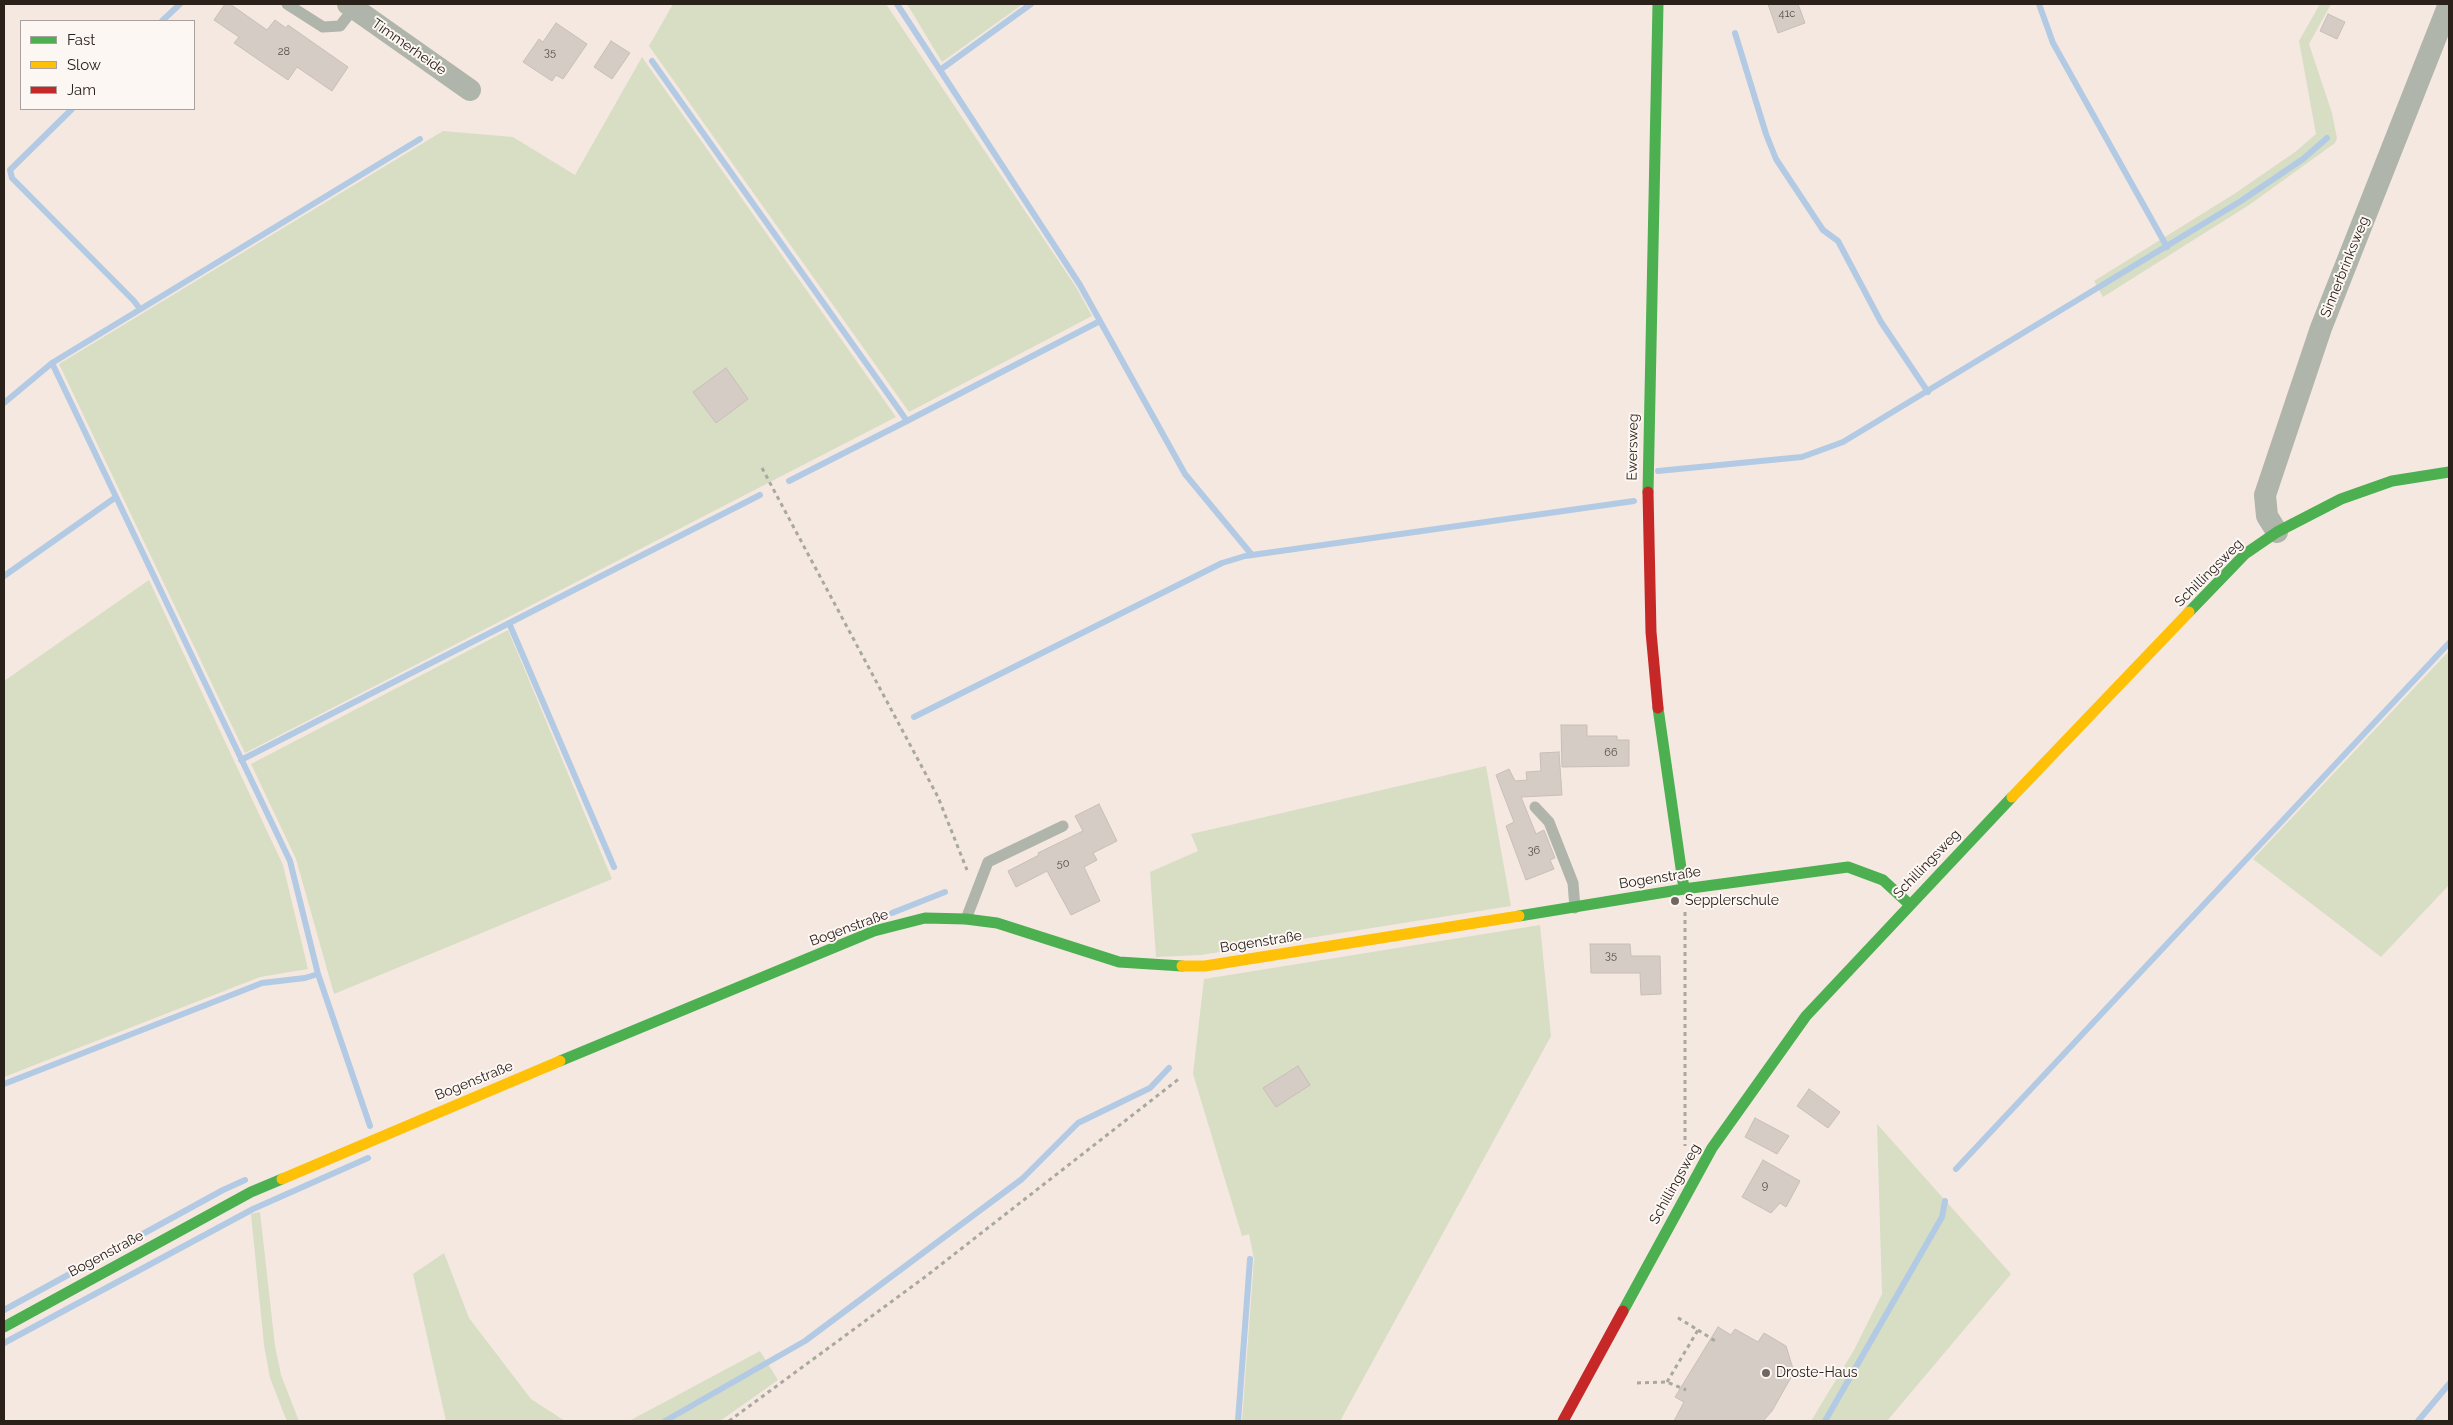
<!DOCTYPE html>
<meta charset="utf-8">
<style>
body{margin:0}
#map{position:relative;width:2453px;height:1425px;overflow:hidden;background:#f5e8e1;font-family:Raleway,sans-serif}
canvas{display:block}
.frame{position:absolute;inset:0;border:5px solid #2b211b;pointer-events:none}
.legend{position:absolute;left:20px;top:20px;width:175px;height:90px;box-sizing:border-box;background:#fdf7f4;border:1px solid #a9a19d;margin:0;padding:6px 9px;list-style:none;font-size:15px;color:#2b211b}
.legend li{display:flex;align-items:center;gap:10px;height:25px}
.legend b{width:25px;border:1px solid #a9a19d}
</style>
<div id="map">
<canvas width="2453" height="1425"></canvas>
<div class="frame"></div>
<ul class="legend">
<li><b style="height:6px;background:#4caf50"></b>Fast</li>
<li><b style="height:6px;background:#ffc107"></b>Slow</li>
<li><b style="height:6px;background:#c62828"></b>Jam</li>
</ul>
</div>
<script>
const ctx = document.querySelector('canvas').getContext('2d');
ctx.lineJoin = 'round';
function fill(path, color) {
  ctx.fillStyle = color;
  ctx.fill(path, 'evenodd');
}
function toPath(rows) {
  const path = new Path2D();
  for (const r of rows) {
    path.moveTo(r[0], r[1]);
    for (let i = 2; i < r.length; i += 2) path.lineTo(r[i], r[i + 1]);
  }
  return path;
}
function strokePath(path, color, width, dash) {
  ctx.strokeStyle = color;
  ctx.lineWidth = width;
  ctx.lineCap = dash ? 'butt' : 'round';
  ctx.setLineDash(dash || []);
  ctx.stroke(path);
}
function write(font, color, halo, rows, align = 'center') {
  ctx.font = font + ' Raleway,sans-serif';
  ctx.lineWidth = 4;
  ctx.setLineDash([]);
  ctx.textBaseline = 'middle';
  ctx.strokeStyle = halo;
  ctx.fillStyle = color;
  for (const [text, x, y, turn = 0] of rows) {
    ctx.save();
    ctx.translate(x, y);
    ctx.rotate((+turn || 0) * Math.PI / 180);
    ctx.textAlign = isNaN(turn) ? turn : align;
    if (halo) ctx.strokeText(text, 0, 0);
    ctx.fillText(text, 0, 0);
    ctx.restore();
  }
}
fill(toPath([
 [673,4,886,4,1076,287,1092,316,909,412,649,46],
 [907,4,1023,4,942,62],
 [2320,4,2331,4,2309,44,2332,113,2337,138,2335,143,2249,205,2103,297,2094,281,2234,194,2295,152,2316,134,2299,41],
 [642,57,896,417,245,753,59,364,443,131,513,137,575,175],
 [149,580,283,865,308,969,260,977,4,1077,4,681],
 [508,630,612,879,334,994,296,859,251,764],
 [2449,651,2449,885,2381,957,2253,859],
 [1486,766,1511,906,1201,955,1156,957,1150,872,1198,851,1191,834],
 [1540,925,1551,1036,1340,1421,1242,1421,1254,1259,1249,1234,1242,1236,1193,1074,1204,979],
 [1877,1124,2011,1274,1887,1421,1811,1421,1854,1350,1882,1294],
 [260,1212,275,1346,281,1375,299,1421,287,1421,284,1414,270,1378,264,1345,251,1214],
 [444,1253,469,1318,531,1399,565,1421,446,1421,413,1274],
 [760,1351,778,1380,720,1421,629,1421]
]), '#d7dec4');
strokePath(toPath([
 [897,4,1080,285,1185,474,1252,555],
 [2039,4,2053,43,2167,247],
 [162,21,180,4],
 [1735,33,1766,134,1776,159,1823,230,1838,241,1881,322,1928,392],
 [652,61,907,421,1100,321],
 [940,70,1031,4],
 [72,109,10,170,12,178,134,301,140,309],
 [52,363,290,861,318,974,370,1126],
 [4,403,52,363,420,139],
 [1658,471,1802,457,1843,442,2241,201,2303,159,2327,138],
 [789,481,907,421],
 [4,576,116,497],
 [509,623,614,867],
 [914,717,1222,563,1245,556,1634,501],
 [241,760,760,495],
 [892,913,945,892],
 [4,1084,262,983,305,978,318,974],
 [1956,1169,2449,643],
 [4,1310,223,1190,245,1180],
 [4,1343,253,1209,368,1158],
 [665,1421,805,1341,1022,1179,1078,1123,1150,1088,1169,1068],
 [1238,1421,1250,1259],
 [1825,1421,1942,1217,1945,1201],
 [2418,1421,2449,1384]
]), '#b2cae3', 6);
const building = toPath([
 [225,4,230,4,267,30,275,20,286,28,288,25,348,67,332,91,297,67,288,80,234,43,239,37,214,20,225,4],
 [1768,4,1798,4,1805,23,1778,33,1768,4],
 [2328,14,2345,22,2337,39,2320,31,2328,14],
 [556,23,587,44,563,79,556,75,552,81,523,62,539,39,543,42,556,23],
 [611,41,630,53,612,79,594,67,611,41],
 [726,368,748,399,716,423,693,392,726,368],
 [1561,725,1587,725,1587,736,1617,736,1617,740,1629,740,1629,766,1562,767,1561,725],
 [1559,752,1562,795,1521,797,1536,834,1544,830,1555,858,1550,860,1554,869,1526,880,1506,826,1514,822,1496,775,1509,769,1515,781,1527,780,1526,772,1541,771,1540,753,1559,752],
 [1099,804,1117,841,1093,853,1097,860,1084,867,1100,901,1071,915,1047,871,1016,887,1008,871,1039,855,1038,853,1083,831,1075,816,1099,804],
 [1590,944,1630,944,1631,956,1660,956,1661,994,1641,995,1640,973,1591,973,1590,944],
 [1298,1066,1310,1085,1276,1107,1263,1088,1298,1066],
 [1809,1089,1840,1112,1828,1128,1797,1106,1809,1089],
 [1755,1118,1789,1136,1777,1154,1745,1137,1755,1118],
 [1763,1160,1800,1181,1786,1207,1780,1203,1771,1213,1742,1197,1763,1160],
 [1718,1327,1731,1335,1735,1329,1758,1342,1764,1333,1786,1346,1794,1372,1772,1411,1763,1421,1674,1421,1684,1402,1675,1397,1718,1327]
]);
fill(building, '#d6ccc6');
strokePath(building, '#c8beb7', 1);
strokePath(toPath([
 [762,468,938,797,967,870],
 [1685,912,1685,1146],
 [1698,1330,1715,1341],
 [1667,1382,1698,1330,1675,1316],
 [1637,1383,1667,1382,1686,1390],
 [729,1421,925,1277,1180,1078]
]), '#a8a8a0', 3, [4, 4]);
strokePath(toPath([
 [287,4,323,27,340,26,354,8],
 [1535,807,1549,822,1573,883,1575,908],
 [966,919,988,862,1063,826]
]), '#afb5aa', 11);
strokePath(toPath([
 [348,4,470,90],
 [2277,532,2267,516,2265,495,2321,328,2449,4]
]), '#afb5aa', 22);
strokePath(toPath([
 [1648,492,1658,4],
 [2189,612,2245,554,2277,532,2341,499,2392,481,2449,472],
 [1658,708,1684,889],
 [1519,916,1684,889,1848,867,1883,880,1909,904],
 [560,1061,874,931,925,918,966,919,997,923,1119,962,1182,966],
 [1623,1311,1712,1148,1806,1016,2012,797],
 [4,1327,251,1192,282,1179]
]), '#4caf50', 11);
strokePath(toPath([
 [2012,797,2189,612],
 [1182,966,1205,966,1519,916],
 [282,1179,560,1061]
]), '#ffc107', 11);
strokePath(toPath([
 [1648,492,1651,632,1658,708],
 [1563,1421,1623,1311]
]), '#c62828', 11);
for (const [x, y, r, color] of [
 [1675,901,5,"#726760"],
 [1766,1373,5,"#726760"]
]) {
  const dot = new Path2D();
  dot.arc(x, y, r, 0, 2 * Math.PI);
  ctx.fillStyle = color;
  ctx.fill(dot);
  strokePath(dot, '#fdf7f4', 2);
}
write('11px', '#564c46', null, [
 ["41c",1787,14],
 ["28",284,52],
 ["35",550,53],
 ["66",1611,753],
 ["36",1534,851],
 ["50",1063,864],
 ["35",1611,956],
 ["9",1765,1186]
]);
write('14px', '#2b211b', '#fdf7f4', [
 ["Timmerheide",409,47,35],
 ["Sinnerbrinksweg",2345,267,-68],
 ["Ewersweg",1633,447,-89],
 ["Schillingsweg",2209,573,-45],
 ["Schillingsweg",1927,864,-46],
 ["Bogenstraße",1660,878,-9],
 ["Bogenstraße",849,928,-20],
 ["Bogenstraße",1261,942,-9],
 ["Bogenstraße",474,1081,-22],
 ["Schillingsweg",1675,1184,-61],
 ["Bogenstraße",106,1254,-28]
]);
write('14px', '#2b211b', '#fdf7f4', [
 ["Sepplerschule",1685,901],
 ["Droste-Haus",1776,1373]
], 'left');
</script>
